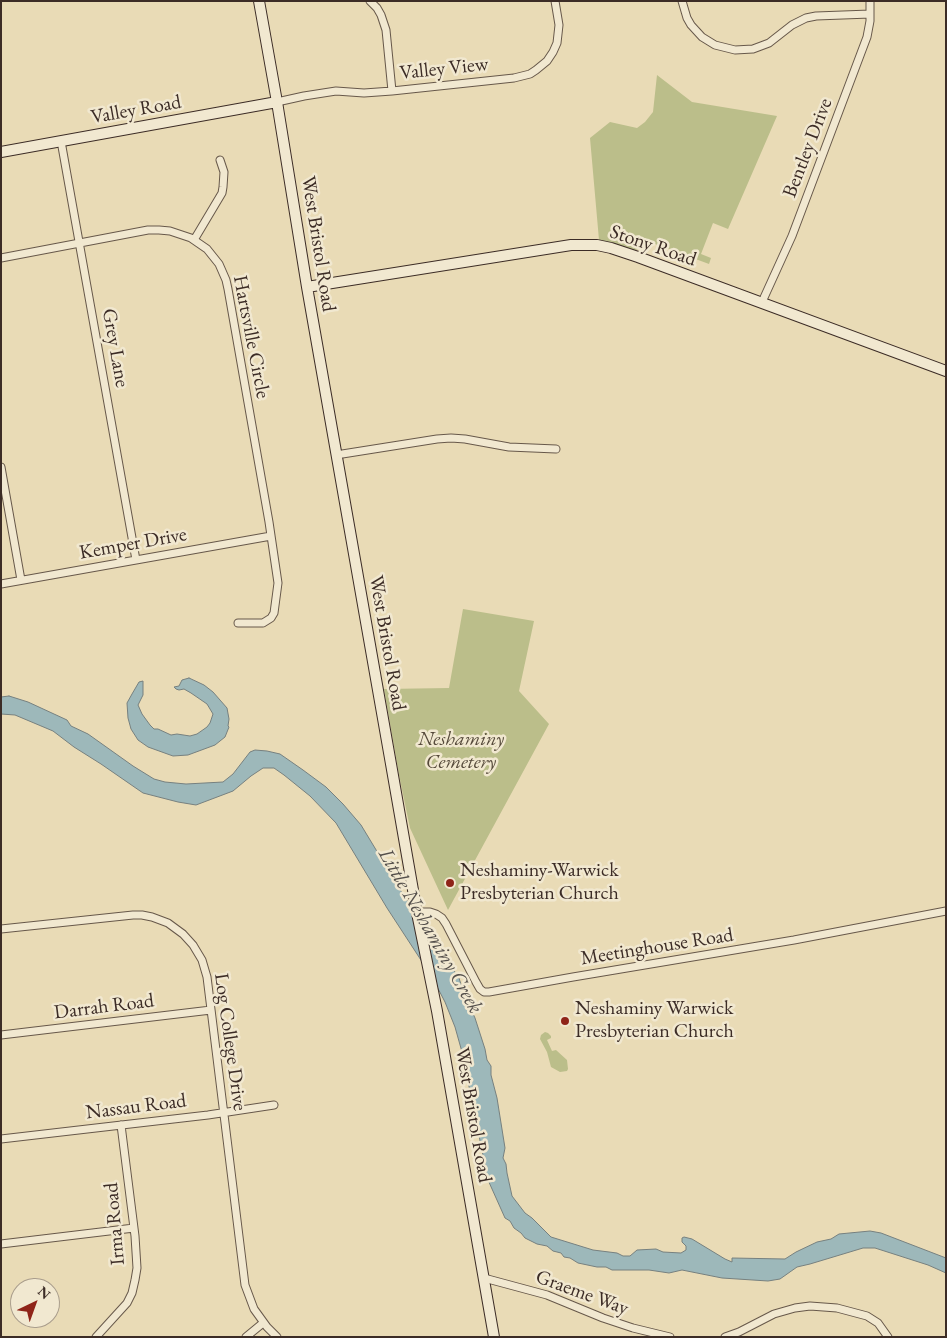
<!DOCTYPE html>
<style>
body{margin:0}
#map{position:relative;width:947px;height:1338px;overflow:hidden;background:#e9dbb6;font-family:"EB Garamond",serif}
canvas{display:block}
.frame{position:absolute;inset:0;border:2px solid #3c2c26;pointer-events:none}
.north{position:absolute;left:10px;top:1278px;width:50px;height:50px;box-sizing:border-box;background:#f1e8d0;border:1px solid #a99d8c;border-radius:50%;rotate:42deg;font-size:14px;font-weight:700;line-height:20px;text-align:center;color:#3c2c26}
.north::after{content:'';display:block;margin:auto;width:18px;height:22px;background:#8f2418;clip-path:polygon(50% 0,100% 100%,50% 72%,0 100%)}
</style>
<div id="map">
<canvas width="947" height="1338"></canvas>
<div class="frame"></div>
<div class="north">N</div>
</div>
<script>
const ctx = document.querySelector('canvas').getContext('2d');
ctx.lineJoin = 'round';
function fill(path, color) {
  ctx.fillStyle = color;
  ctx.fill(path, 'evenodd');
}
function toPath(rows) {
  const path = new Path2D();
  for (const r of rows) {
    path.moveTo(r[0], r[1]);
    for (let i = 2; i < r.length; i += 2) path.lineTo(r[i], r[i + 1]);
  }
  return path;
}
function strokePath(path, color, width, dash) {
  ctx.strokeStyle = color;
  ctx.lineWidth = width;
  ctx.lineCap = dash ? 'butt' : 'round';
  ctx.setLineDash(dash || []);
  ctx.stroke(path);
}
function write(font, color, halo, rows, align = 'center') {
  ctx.font = font + ' "EB Garamond",serif';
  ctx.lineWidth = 5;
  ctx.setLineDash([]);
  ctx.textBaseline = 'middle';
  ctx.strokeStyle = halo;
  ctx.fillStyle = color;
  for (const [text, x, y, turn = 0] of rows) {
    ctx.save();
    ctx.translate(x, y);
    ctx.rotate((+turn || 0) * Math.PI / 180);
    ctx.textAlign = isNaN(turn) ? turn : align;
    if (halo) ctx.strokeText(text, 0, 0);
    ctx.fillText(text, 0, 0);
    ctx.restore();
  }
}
fill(toPath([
 [657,75,692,102,777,116,728,229,713,223,701,254,711,258,709,264,647,241,640,248,634,251,615,244,599,240,590,138,610,122,637,128,645,122,653,112],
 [463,609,534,621,519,691,549,724,448,910,410,828,399,775,384,689,449,688],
 [545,1032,548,1033,551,1036,551,1038,547,1040,552,1051,556,1050,567,1060,568,1069,567,1071,560,1072,551,1067,547,1052,540,1039,541,1035]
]), '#bbbe8a');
const water = toPath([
 [189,678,204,685,213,692,227,708,229,719,228,726,229,727,225,737,215,745,188,755,173,756,148,747,138,740,131,729,128,718,127,703,132,694,139,682,143,681,143,695,138,705,142,714,150,725,154,729,158,729,171,735,177,734,190,736,197,734,207,727,210,723,213,714,207,704,191,693,184,689,179,690,176,689,174,687,179,686,182,680,189,678],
 [9,696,28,702,67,720,71,726,88,734,133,766,154,779,165,782,186,784,223,782,233,774,250,752,255,750,267,751,280,754,303,770,326,787,343,804,361,825,404,896,459,978,464,994,475,1018,485,1049,487,1060,491,1066,491,1075,497,1098,505,1148,503,1158,506,1164,507,1173,512,1196,525,1213,532,1218,551,1237,593,1250,617,1253,623,1256,630,1256,637,1250,656,1249,663,1252,681,1253,686,1250,686,1246,682,1242,682,1238,684,1237,692,1239,725,1259,732,1262,732,1258,785,1259,796,1252,817,1242,831,1239,839,1234,870,1231,881,1233,946,1258,946,1273,928,1265,875,1248,863,1248,810,1264,797,1267,780,1279,768,1281,722,1278,682,1270,669,1273,649,1270,612,1270,606,1267,597,1267,578,1263,570,1258,564,1257,561,1253,553,1251,547,1246,537,1244,525,1238,521,1233,514,1228,510,1221,505,1218,488,1180,462,1052,455,1027,445,1002,432,977,387,908,336,823,310,796,284,775,274,768,263,768,251,776,233,791,196,805,178,802,143,793,101,764,74,747,53,731,15,715,1,714,1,697,9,696]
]);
fill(water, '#9db8ba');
strokePath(water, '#76807f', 1);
const street = toPath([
 [370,1,377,8,381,15,386,30,392,91],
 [682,1,687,18,691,25,702,37,715,45,735,50,753,49,769,43,792,25,806,18,816,16,870,14],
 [277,102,304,96,336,91,364,93,392,91,514,78,530,74,536,70,547,61,553,52,557,43,559,25,555,1],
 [61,141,136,560],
 [194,240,222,193,223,187,224,172,220,160],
 [1,258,148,230,159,230,170,231,191,238,207,249,219,264,226,280,228,289,269,522,278,583,274,613,271,618,263,623,238,623],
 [762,302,792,236,867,37,870,21,870,1],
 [336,455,437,439,451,438,465,439,509,447,556,449],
 [1,467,21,580],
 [1,584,271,536],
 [417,912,430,912,436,914,442,918,446,924,476,982,480,989,484,992,489,992,573,977,794,940,946,911],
 [1,929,133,915,142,915,152,917,168,923,183,934,193,945,202,960,207,977,245,1285,254,1309,267,1327,277,1337],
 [1,1035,211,1010],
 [1,1139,208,1115,274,1105],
 [1,1244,134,1228],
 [484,1278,547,1295,603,1318,633,1328,670,1337],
 [96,1337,127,1303,132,1293,135,1280,137,1268,135,1236,121,1125],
 [246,1337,263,1323],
 [725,1337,739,1332,774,1314,795,1308,810,1306,837,1308,867,1316,878,1323,888,1337]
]);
const secondary = toPath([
 [259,1,277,102,307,287,391,764,417,913,437,1011,494,1337],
 [1,152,277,102],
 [307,287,571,245,597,245,611,248,638,257,946,371]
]);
strokePath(street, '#67584a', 9);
strokePath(secondary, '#3c2c26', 12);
strokePath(street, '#f1e8d0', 7);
strokePath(secondary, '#f1e8d0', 10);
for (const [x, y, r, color] of [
 [450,883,5,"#8f2418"],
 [565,1021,5,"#8f2418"]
]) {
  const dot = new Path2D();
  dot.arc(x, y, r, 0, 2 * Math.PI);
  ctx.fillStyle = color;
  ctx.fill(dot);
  strokePath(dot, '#f1e8d0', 2);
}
write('20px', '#3c2c26', '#f1e8d0', [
 ["Valley View",444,69,-6],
 ["Valley Road",136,110,-10],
 ["Bentley Drive",808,148,-69],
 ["West Bristol Road",318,244,81],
 ["Stony Road",653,246,19],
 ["Hartsville Circle",251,337,79],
 ["Grey Lane",115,348,80],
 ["Kemper Drive",133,544,-10],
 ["West Bristol Road",387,643,80],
 ["Meetinghouse Road",657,947,-9],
 ["Darrah Road",104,1007,-7],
 ["Log College Drive",230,1042,82],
 ["Nassau Road",136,1107,-7],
 ["West Bristol Road",473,1115,80],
 ["Irma Road",115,1224,-95],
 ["Graeme Way",582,1293,20]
]);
write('italic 20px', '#55493a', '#f1e8d0', [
 ["Neshaminy",461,740],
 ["Cemetery",461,763]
]);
write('20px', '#3c2c26', '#f1e8d0', [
 ["Neshaminy-Warwick",460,871],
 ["Presbyterian Church",460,894],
 ["Neshaminy Warwick",575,1009],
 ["Presbyterian Church",575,1032]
], 'left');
write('italic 21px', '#544f4b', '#f1e8d0', [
 ["Little Neshaminy Creek",430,931,60]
]);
</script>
